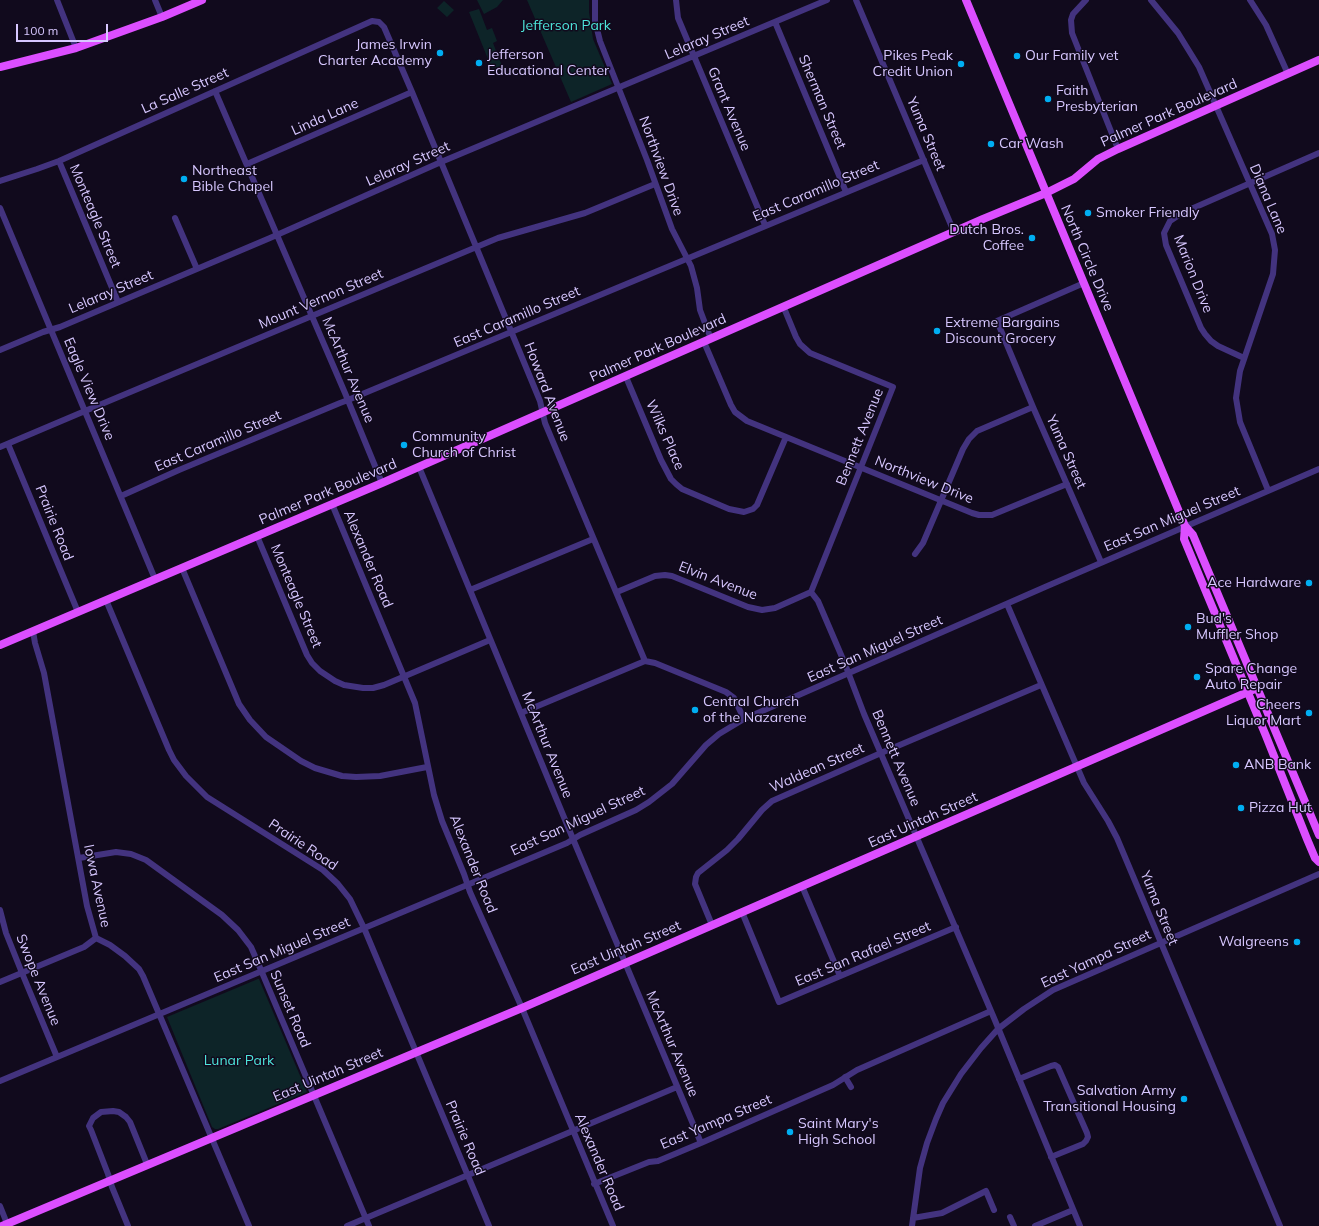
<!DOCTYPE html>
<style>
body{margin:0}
#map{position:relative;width:1319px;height:1226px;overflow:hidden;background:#110a1d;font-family:Mulish,sans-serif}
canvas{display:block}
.scale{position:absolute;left:16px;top:24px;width:92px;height:18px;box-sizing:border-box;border:2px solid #d7c7ff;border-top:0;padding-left:5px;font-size:12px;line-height:14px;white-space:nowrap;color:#d7c7ff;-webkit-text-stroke:3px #110a1d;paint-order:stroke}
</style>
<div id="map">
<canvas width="1319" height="1226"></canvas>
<div class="scale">100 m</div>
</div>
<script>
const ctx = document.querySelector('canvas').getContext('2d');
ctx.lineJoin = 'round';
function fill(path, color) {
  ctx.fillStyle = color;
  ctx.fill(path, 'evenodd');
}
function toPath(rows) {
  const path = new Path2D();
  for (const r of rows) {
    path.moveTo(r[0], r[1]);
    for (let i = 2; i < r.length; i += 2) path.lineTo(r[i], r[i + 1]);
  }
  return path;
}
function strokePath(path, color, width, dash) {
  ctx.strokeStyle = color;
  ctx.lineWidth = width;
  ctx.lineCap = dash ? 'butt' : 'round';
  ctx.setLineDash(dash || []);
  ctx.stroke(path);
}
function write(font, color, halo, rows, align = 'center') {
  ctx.font = font + ' Mulish,sans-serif';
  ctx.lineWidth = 3;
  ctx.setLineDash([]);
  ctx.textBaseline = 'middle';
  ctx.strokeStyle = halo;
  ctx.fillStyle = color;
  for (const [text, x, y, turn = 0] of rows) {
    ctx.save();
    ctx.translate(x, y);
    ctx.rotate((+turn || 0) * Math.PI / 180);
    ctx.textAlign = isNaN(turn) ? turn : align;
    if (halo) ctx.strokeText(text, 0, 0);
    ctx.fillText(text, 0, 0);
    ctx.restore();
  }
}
fill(toPath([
 [477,0,503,0,497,7,484,14],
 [527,0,589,0,589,12,593,39,612,84,571,102],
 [444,1,454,10,447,17,437,8],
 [479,9,487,30,492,28,497,41,493,43,502,66,492,69,469,12],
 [258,979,259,979,307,1092,218,1129,215,1129,212,1127,167,1017]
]), '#0d2428');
strokePath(toPath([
 [57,0,76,48],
 [155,0,162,17],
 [595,0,595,21,600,41,647,160,672,229,691,266,697,288,700,310,711,339],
 [676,0,678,18,765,225],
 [856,0,954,232],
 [1086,0,1073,14,1071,20,1072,33,1118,149],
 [1151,0,1178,33,1199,67,1272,234,1275,250,1273,274,1240,371,1236,398,1240,422,1268,490],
 [1250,0,1266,25,1288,74],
 [775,22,846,192],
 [215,91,345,393,382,483],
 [59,161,118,302],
 [247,164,412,92],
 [0,181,37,169,59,161,372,21,379,22,384,27,412,92,540,401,545,423,645,661,655,663,726,692,734,698,744,719],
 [0,208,155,579],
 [175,218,197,269],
 [784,308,796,337,800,344,810,353,893,387,811,592,818,601,845,664,864,714,994,1018,1080,1226],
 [704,342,731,405,735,412,747,421,972,513,979,515,992,515,1067,484],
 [0,350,43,332,60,327,270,238,441,162,827,0],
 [1244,358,1218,346,1211,341,1205,334,1201,328,1166,245,1164,233,1170,221,1182,213,1319,153],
 [626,377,661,460,671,479,676,484,682,489,729,509,744,512,753,509,757,505,786,437],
 [1033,407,997,321,1084,283],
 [8,444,78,612],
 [0,447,85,411,498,238,585,213,655,184],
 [419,467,573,839,701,1143],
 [121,496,179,470,340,403,348,400,924,160],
 [332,504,415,703,434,795,442,821,464,874,470,892,522,1008,613,1226],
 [257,536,307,655,312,663,320,671,335,681,344,685,363,688,373,688,384,685,490,640],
 [915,554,923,543,963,449,969,439,977,431,1033,407,1101,562],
 [182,568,239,704,250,720,266,737,301,761,315,768,342,776,356,777,380,776,427,767],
 [470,590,593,539],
 [617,592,655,576,665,575,672,576,748,607,762,610,775,608,811,592],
 [106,600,169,750,174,760,186,776,207,797,323,870,338,884,350,899,364,928,489,1226],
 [1007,604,1084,783,1108,821,1117,838,1280,1226],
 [33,631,35,643,44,673,87,906,96,938,110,945,125,956,139,969,143,976,249,1226],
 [521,713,645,661],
 [79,858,116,852,131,854,146,860,222,915,238,930,251,947,258,963,369,1226],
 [802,886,840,976],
 [0,910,6,933,22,973,57,1057],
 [742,912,779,1002,956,927],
 [712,925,695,884,696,877,698,873,727,850,738,839,762,810,772,801,881,753,1041,685],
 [0,982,84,947,96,938],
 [845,1077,851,1087],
 [1019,1079,1051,1066,1055,1065,1058,1067,1087,1133,1088,1137,1086,1141,1083,1144,1051,1157],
 [0,1081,567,843,580,835,636,810,649,802,672,784,706,745,719,734,744,719,1045,587,1319,469],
 [594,1184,649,1162,658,1161,701,1143,833,1085,857,1070,991,1011],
 [0,1206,8,1226],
 [1010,1217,1014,1226],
 [913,1218,942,1213,986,1191,994,1210],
 [128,1226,112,1187,108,1174,91,1130,89,1126,93,1118,101,1112,113,1111,119,1112,126,1117,130,1122,147,1164],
 [347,1226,677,1087],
 [912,1226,920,1168,927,1143,936,1119,943,1103,961,1074,981,1048,998,1029,1024,1009,1053,990,1319,874],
 [1035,1226,1073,1210]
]), '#43337f', 6);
strokePath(toPath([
 [966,0,1185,526,1193,535,1319,835],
 [0,67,76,48,162,17,202,0],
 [1185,526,1184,539,1266,736,1307,839,1315,858,1319,862],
 [0,645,382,483,983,219,1046,193,1074,179,1098,159,1118,149,1319,60],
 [2,1226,522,1008,1257,688]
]), '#dc4eff', 8);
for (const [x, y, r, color] of [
 [440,53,4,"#00aef2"],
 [1017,56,4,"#00aef2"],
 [479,63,4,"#00aef2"],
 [961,64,4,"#00aef2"],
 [1048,99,4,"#00aef2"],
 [991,144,4,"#00aef2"],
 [184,179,4,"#00aef2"],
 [1088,213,4,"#00aef2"],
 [1032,238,4,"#00aef2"],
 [937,331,4,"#00aef2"],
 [404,445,4,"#00aef2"],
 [1309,583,4,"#00aef2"],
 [1188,627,4,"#00aef2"],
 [1197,677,4,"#00aef2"],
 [695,710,4,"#00aef2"],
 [1309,713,4,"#00aef2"],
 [1236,765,4,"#00aef2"],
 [1241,808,4,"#00aef2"],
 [1297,942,4,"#00aef2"],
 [1184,1099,4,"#00aef2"],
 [790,1132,4,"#00aef2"]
]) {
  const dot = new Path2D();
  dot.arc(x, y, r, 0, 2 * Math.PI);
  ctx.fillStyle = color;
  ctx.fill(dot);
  strokePath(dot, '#110a1d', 1.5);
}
write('14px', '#4de5da', '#110a1d', [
 ["Jefferson Park",566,26],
 ["Lunar Park",239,1061]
]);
write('14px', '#d7c7ff', '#110a1d', [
 ["Lelaray Street",707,38,-23],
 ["La Salle Street",185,91,-24],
 ["Sherman Street",822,102,67],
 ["Grant Avenue",729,109,67],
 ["Palmer Park Boulevard",1169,113,-24],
 ["Linda Lane",325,117,-24],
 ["Yuma Street",926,134,67],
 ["Lelaray Street",408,164,-24],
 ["Northview Drive",661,166,70],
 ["East Caramillo Street",816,191,-23],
 ["Diana Lane",1268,199,67],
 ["Monteagle Street",95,216,67],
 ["North Circle Drive",1087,258,67],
 ["Marion Drive",1193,274,68],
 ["Lelaray Street",111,292,-23],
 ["Mount Vernon Street",321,299,-23],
 ["East Caramillo Street",517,317,-23],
 ["Palmer Park Boulevard",658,348,-24],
 ["McArthur Avenue",348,370,67],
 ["Eagle View Drive",89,389,67],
 ["Howard Avenue",547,392,69],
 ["Wilks Place",665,435,66],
 ["Bennett Avenue",860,437,-68],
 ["East Caramillo Street",218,441,-23],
 ["Yuma Street",1066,452,66],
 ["Northview Drive",924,480,22],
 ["Palmer Park Boulevard",328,492,-23],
 ["East San Miguel Street",1172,519,-23],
 ["Prairie Road",54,523,68],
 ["Alexander Road",368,559,67],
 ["Elvin Avenue",718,581,21],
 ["Monteagle Street",296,596,67],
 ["East San Miguel Street",875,649,-24],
 ["McArthur Avenue",547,745,68],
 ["Bennett Avenue",896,758,67],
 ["Waldean Street",817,768,-24],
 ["East Uintah Street",923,820,-24],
 ["East San Miguel Street",578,821,-25],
 ["Prairie Road",303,845,34],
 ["Alexander Road",473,864,68],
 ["Iowa Avenue",97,886,78],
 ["Yuma Street",1159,908,68],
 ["East Uintah Street",626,948,-23],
 ["East San Miguel Street",282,950,-23],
 ["East San Rafael Street",863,954,-23],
 ["East Yampa Street",1096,959,-25],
 ["Swope Avenue",38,980,68],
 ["Sunset Road",290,1009,67],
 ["McArthur Avenue",672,1044,67],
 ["East Uintah Street",328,1075,-23],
 ["East Yampa Street",716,1122,-23],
 ["Prairie Road",465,1138,67],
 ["Alexander Road",599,1162,67]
]);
write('14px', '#d7c7ff', '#110a1d', [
 ["James Irwin",432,45,"right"],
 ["Charter Academy",432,61,"right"],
 ["Jefferson",487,55],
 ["Educational Center",487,71],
 ["Pikes Peak",953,56,"right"],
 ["Credit Union",953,72,"right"],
 ["Our Family vet",1025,56],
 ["Faith",1056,91],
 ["Presbyterian",1056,107],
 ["Car Wash",999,144],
 ["Northeast",192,171],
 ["Bible Chapel",192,187],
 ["Smoker Friendly",1096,213],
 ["Dutch Bros.",1024,230,"right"],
 ["Coffee",1024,246,"right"],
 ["Extreme Bargains",945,323],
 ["Discount Grocery",945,339],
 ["Community",412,437],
 ["Church of Christ",412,453],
 ["Ace Hardware",1301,583,"right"],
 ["Bud's",1196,619],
 ["Muffler Shop",1196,635],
 ["Spare Change",1205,669],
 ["Auto Repair",1205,685],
 ["Central Church",703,702],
 ["of the Nazarene",703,718],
 ["Cheers",1301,705,"right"],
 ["Liquor Mart",1301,721,"right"],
 ["ANB Bank",1244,765],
 ["Pizza Hut",1249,808],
 ["Walgreens",1289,942,"right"],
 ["Salvation Army",1176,1091,"right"],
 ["Transitional Housing",1176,1107,"right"],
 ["Saint Mary's",798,1124],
 ["High School",798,1140]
], 'left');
</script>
